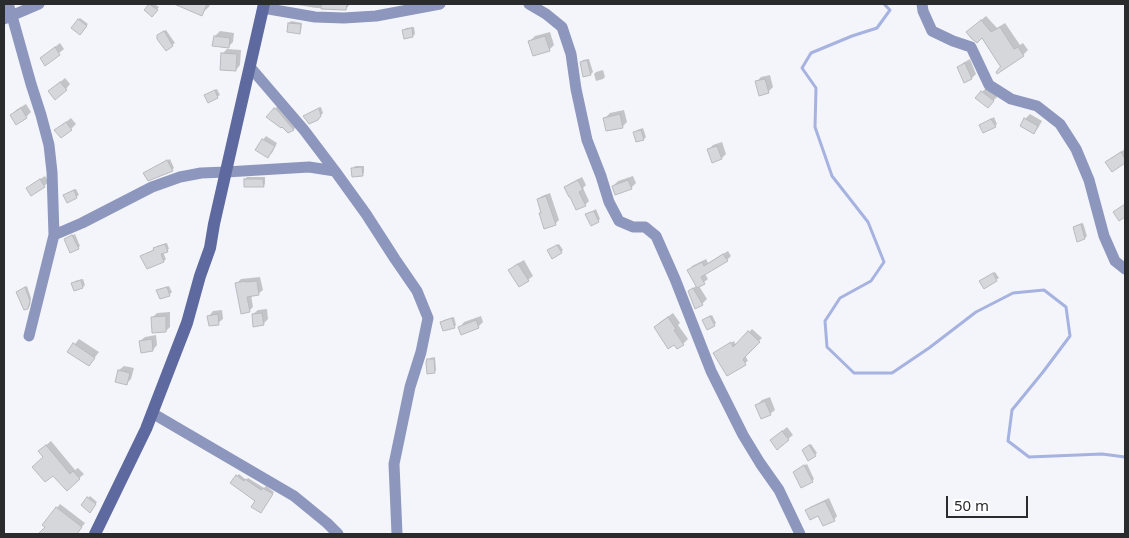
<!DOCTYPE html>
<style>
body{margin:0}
#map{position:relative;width:1129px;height:538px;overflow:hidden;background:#f4f5fa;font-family:"Noto Sans",sans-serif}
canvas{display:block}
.frame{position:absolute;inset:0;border:5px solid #2a2b2d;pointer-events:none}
.scale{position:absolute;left:946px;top:496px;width:82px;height:22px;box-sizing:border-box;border:2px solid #2a2b2d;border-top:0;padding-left:6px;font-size:15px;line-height:18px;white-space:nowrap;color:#2a2b2d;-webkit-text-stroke:4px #fff;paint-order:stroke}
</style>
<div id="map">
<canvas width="1129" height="538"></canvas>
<div class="frame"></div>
<div class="scale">50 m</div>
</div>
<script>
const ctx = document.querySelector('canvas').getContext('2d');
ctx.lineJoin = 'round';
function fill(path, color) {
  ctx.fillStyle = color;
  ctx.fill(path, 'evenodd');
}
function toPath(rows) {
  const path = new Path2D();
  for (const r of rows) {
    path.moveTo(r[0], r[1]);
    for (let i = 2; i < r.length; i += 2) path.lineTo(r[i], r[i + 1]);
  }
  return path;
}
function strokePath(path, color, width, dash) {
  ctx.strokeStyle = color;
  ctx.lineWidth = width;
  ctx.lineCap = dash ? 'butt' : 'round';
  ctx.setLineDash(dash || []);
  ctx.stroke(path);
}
fill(toPath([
 [151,4,154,4,159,7,152,15,146,10],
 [177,4,210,4,209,7,201,14],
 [292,4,350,4,346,9,344,9,316,8],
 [986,16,997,28,1005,23,1020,45,1023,43,1028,50,1023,55,998,72,1005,62,972,28],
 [80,18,88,24,81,32,78,20],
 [291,21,302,23,301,31,299,33,289,23],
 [414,27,415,34,413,36,404,30,406,28],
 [166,30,175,43,166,49,161,33],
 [220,31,234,33,233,42,228,47,214,45,215,36],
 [550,32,554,45,549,50,530,41,535,36],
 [60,43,64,49,46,64,46,54],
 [227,49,241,50,240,65,236,70,222,54],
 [589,59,593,72,591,74,581,62,583,60],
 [970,59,976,74,972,78,958,68,963,63],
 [603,70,605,77,603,79,596,81,594,74,596,72],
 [770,75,773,87,768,92,756,82,761,77],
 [65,78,70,84,66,89,54,87],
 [987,87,998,96,993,101,982,92],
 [217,89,220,95,209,101,206,95],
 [26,104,31,112,26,117,12,115,16,110],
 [279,104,298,125,294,129,289,131,282,125,275,109],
 [321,107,323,113,317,119,304,116],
 [624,110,627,122,622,127,605,118,610,113],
 [1030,114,1042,121,1038,128,1034,133,1025,119],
 [994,117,997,124,995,126,981,125],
 [71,118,76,124,71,129,61,126],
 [643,128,646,137,644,139,635,132,637,130],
 [266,136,277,143,272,153,268,156,263,140],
 [722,142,726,154,722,158,708,150,713,145],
 [1125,149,1125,162,1112,171,1107,163,1111,158],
 [170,159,174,168,172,170,145,173],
 [355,166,364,166,364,173,362,175,353,169],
 [45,176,49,182,44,186,28,188,33,184],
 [633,176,636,183,631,188,613,186,618,181],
 [247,177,265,177,265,184,263,186,245,179],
 [582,177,586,185,583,188,589,201,585,205,565,187,569,184],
 [76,189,79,195,68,201,67,193],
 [550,193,559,220,555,224,542,212,538,199,542,196],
 [596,209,600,219,598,221,587,215],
 [1083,223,1087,236,1085,238,1074,227,1077,225],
 [75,234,80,246,78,248,66,239],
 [167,243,169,249,163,252,166,259,164,261,142,256,155,249,157,246],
 [559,244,563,250,561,252,551,249],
 [728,251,731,256,727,260,705,274,708,279,699,286,707,299,702,304,689,292,697,285,689,270,692,266,706,259,708,263],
 [524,260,533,276,528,280,510,270,515,265],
 [995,272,999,278,984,287,983,279],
 [260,277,263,290,258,294,251,295,253,307,249,311,237,283,241,279],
 [83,279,85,285,83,287,75,290,73,283,75,281],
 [27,286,31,298,30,306,27,308,17,292],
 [169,286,172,292,170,294,161,297,158,291,160,289],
 [267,309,268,319,263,324,253,314,258,310],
 [222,310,223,319,218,323,209,316,213,311],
 [170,312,170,327,166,331,153,317,157,313],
 [673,313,680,323,678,325,688,339,683,344,655,327,660,322],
 [712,315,716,323,714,325,704,320],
 [481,316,483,322,478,327,460,327,464,322],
 [454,317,456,325,454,327,442,322,444,320],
 [752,329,762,338,745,355,748,361,727,374,718,351,734,341,736,345],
 [156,335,157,345,153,350,140,341,145,337],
 [79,339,99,352,89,365,69,351],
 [435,357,436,370,434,372,428,360,430,358],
 [124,366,134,368,131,379,126,384,119,370],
 [770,397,775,410,770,414,757,405,762,400],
 [787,427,793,435,788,439,776,436],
 [51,441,75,470,78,468,84,474,67,489,53,474,45,457,44,447],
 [811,444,817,453,815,455,805,448],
 [807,464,814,479,812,481,797,470],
 [239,474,246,480,248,478,264,488,266,486,274,492,262,510,237,476],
 [90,496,97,502,92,509,88,498],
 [829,498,837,516,834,520,807,510,810,507],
 [60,504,85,523,76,534,58,534,44,525]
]), '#0003');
strokePath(toPath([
 [884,4,890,10,877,28,852,36,811,53,802,68,816,88,815,127,832,176,868,222,884,262,871,281,840,298,825,321,827,347,854,373,892,373,929,348,976,312,1013,293,1044,290,1066,307,1070,336,1043,372,1012,410,1008,441,1029,457,1102,454,1125,457]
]), '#a6b2e0', 3);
const building = toPath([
 [149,4,158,10,152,17,144,10,149,4],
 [174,4,207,4,202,16,174,4],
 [321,4,347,4,346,10,344,10,321,9,321,4],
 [78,19,87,26,80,35,71,28,78,19],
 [981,20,991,32,1000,27,1014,49,1018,47,1024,56,997,74,996,72,1001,66,1000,66,982,38,977,43,972,39,966,32,981,20],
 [288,23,301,24,300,34,287,32,288,23],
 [412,28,413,37,404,39,402,30,412,28],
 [164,31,173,46,166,51,157,39,157,35,164,31],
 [214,36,230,38,229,48,212,46,214,36],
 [545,36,550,51,533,56,528,41,545,36],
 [55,47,60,55,45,66,40,58,55,47],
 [221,53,237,54,236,71,220,70,221,53],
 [587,60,591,75,583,77,580,62,587,60],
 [965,63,972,79,964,83,957,67,965,63],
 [765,79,769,93,759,96,755,81,765,79],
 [60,82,67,90,55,100,48,91,60,82],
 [215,90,218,98,208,103,204,95,215,90],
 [981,91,994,101,988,108,975,98,981,91],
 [21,108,27,118,16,125,10,115,21,108],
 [274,108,278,111,294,130,288,133,282,127,281,128,266,117,274,108],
 [319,108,321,116,318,120,309,124,303,116,319,108],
 [620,114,623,128,606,131,603,118,620,114],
 [1024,118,1038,126,1034,134,1020,126,1024,118],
 [991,119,996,127,983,133,979,125,991,119],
 [66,122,72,130,61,138,54,130,66,122],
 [641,130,644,140,636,142,633,132,641,130],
 [262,139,275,146,268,158,255,150,262,139],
 [717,146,722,159,712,163,707,149,717,146],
 [1121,152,1125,159,1125,163,1112,172,1105,162,1121,152],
 [167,160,173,171,148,181,143,173,167,160],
 [362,167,363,176,352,177,351,168,362,167],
 [40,179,45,187,31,196,26,188,40,179],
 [244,179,263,179,264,187,244,187,244,179],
 [578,180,583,190,579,192,586,206,576,210,570,197,569,197,564,187,578,180],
 [628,180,632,189,615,195,612,186,628,180],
 [74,190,77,198,67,203,63,195,74,190],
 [546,196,556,225,544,229,539,213,541,213,537,199,546,196],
 [1125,204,1125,217,1119,221,1113,212,1125,204],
 [594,211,599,222,591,226,585,214,594,211],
 [1081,224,1085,239,1077,242,1073,227,1081,224],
 [72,235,79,249,70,253,64,239,72,235],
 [165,244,168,252,161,254,164,262,147,269,140,256,154,250,153,248,165,244],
 [557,245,562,253,552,259,547,250,557,245],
 [723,254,728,261,701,277,705,284,697,288,687,270,702,262,704,266,723,254],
 [518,264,529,281,519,287,508,270,518,264],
 [993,273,997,281,984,289,979,281,993,273],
 [81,280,83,288,74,291,71,283,81,280],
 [245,281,245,282,257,281,259,295,247,297,250,312,241,314,235,283,245,281],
 [25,287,30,301,28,309,24,310,16,292,25,287],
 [167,287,170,296,160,299,156,290,167,287],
 [693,288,703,305,695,309,688,291,693,288],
 [262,313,264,325,253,327,252,314,262,313],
 [218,314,219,325,209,326,207,316,218,314],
 [166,316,166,332,152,333,151,317,166,316],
 [710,316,715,326,707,330,702,320,710,316],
 [668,317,676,329,674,330,684,345,677,349,674,345,668,349,654,327,668,317],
 [452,318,455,328,443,331,440,322,452,318],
 [476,320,479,328,461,335,458,327,476,320],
 [748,331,760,342,743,359,746,365,727,376,713,353,731,342,733,347,748,331],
 [152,339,153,351,141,353,139,341,152,339],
 [73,343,95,358,89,366,67,352,73,343],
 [427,359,434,359,435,373,427,374,426,362,427,359],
 [118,370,130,373,127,385,115,382,118,370],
 [765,401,771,415,761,419,755,405,765,401],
 [782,431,789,440,777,450,770,440,782,431],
 [46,445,70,474,73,471,80,479,67,491,53,476,45,482,32,467,43,457,38,451,46,445],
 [809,445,816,456,808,461,802,450,809,445],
 [804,465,813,482,801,488,793,472,804,465],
 [236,475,244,481,245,479,261,490,263,488,273,494,261,513,251,507,255,501,230,483,236,475],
 [87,497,96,504,90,513,81,505,87,497],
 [825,501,835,521,823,526,818,516,810,520,805,510,825,501],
 [56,507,82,527,77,534,38,534,45,527,42,525,56,507]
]);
fill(building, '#d5d7db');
strokePath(building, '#b9babf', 1);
strokePath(toPath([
 [8,4,12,16,31,84,41,115,49,145,52,172,54,235,29,336],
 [529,4,546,14,562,27,571,54,576,89,587,140,601,176,609,202,619,221,633,227,645,227,656,236,675,279,711,371,743,435,760,463,779,490,800,534],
 [922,4,923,11,932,31,953,41,971,47,989,85,1011,99,1037,106,1060,124,1076,149,1089,180,1104,236,1115,261,1125,269],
 [263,8,315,17,344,18,376,16,440,4],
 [4,19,39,4],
 [250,67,304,130,335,171,366,214,395,259,417,291,428,318,421,352,410,387,394,464,397,534],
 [54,235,82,223,152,187,180,177,201,173,226,172,309,167,335,171],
 [152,413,294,496,327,523,338,534]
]), '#8d97bd', 11);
strokePath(toPath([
 [95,534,146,429,187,323,200,276,210,248,214,224,264,4]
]), '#5d699f', 12);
</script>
